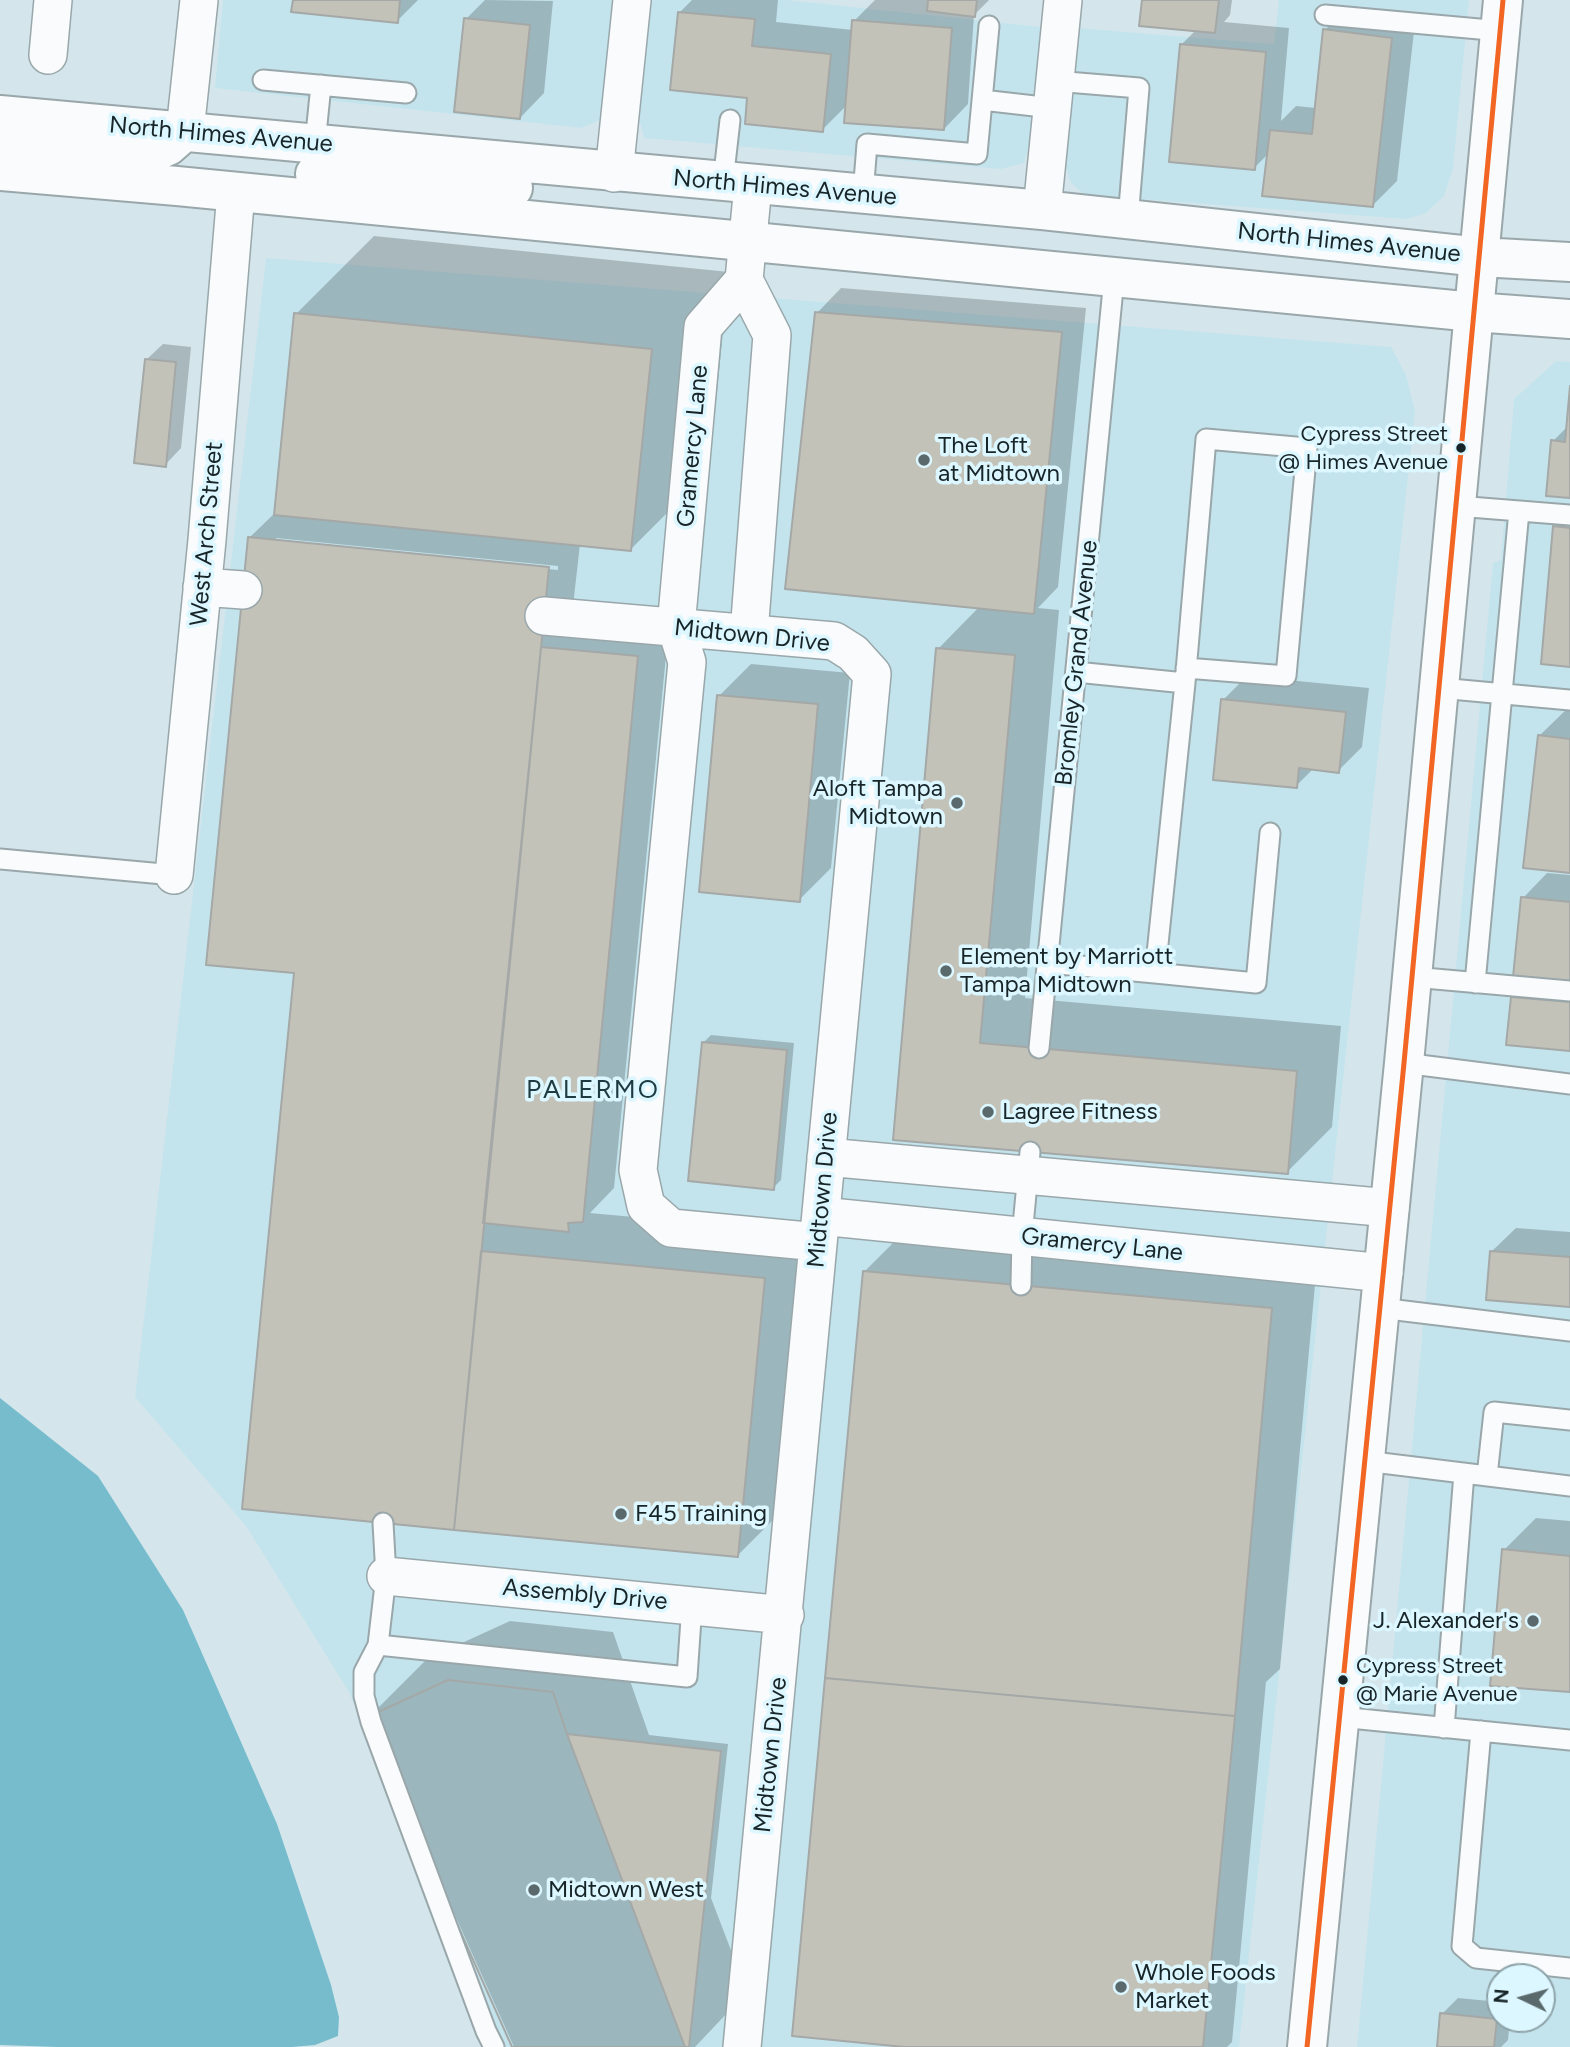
<!DOCTYPE html>
<style>
body{margin:0}
#map{position:relative;width:1570px;height:2047px;overflow:hidden;background:#d4e6eb;font-family:Figtree,sans-serif}
canvas{display:block}
.north{position:absolute;left:1486px;top:1963px;width:70px;height:70px;box-sizing:border-box;background:#dcf7ff;border:2px solid #8ea3a9;border-radius:50%;rotate:275deg;font-size:19px;font-weight:700;line-height:28px;text-align:center;color:#182528}
.north::after{content:'';display:block;margin:auto;width:24px;height:32px;background:#5a696c;clip-path:polygon(50% 0,100% 100%,50% 72%,0 100%)}
</style>
<div id="map">
<canvas width="1570" height="2047"></canvas>
<div class="north">N</div>
</div>
<script>
const ctx = document.querySelector('canvas').getContext('2d');
ctx.lineJoin = 'round';
function fill(path, color) {
  ctx.fillStyle = color;
  ctx.fill(path, 'evenodd');
}
function toPath(rows) {
  const path = new Path2D();
  for (const r of rows) {
    path.moveTo(r[0], r[1]);
    for (let i = 2; i < r.length; i += 2) path.lineTo(r[i], r[i + 1]);
  }
  return path;
}
function strokePath(path, color, width, dash) {
  ctx.strokeStyle = color;
  ctx.lineWidth = width;
  ctx.lineCap = dash ? 'butt' : 'round';
  ctx.setLineDash(dash || []);
  ctx.stroke(path);
}
function write(font, color, halo, rows, align = 'center') {
  ctx.font = font + ' Figtree,sans-serif';
  ctx.lineWidth = 7;
  ctx.setLineDash([]);
  ctx.textBaseline = 'middle';
  ctx.strokeStyle = halo;
  ctx.fillStyle = color;
  for (const [text, x, y, turn = 0] of rows) {
    ctx.save();
    ctx.translate(x, y);
    ctx.rotate((+turn || 0) * Math.PI / 180);
    ctx.textAlign = isNaN(turn) ? turn : align;
    if (halo) ctx.strokeText(text, 0, 0);
    ctx.fillText(text, 0, 0);
    ctx.restore();
  }
}
fill(toPath([
 [223,0,615,0,602,119,581,128,215,88],
 [649,0,787,0,1041,27,1031,138,1024,163,1001,169,644,138,639,118,640,78],
 [1279,0,1469,0,1453,169,1444,196,1426,213,1407,219,1085,195,1071,183,1066,168,1065,154,1077,28,1274,44],
 [266,258,1391,347,1406,375,1415,411,1239,2047,495,2047,349,1692,246,1526,135,1397],
 [1556,361,1570,362,1570,2047,1357,2047,1493,563,1501,560,1514,399],
 [1500,1977,1542,1977,1542,2019,1500,2019]
]), '#c4e4ed');
fill(toPath([
 [0,1398,98,1476,183,1610,277,1824,331,1985,339,2017,338,2036,315,2045,292,2047,57,2047,0,2045]
]), '#77bccd');
fill(toPath([
 [294,0,418,0,397,21],
 [485,0,553,1,544,93,520,118,466,19],
 [692,0,778,0,776,22,853,30,854,21,875,0,989,0,974,15,968,104,944,129,848,104,822,130,749,96,679,13],
 [1144,0,1232,0,1230,15,1224,22,1289,28,1281,121,1296,106,1316,108,1325,30,1349,6,1416,14,1397,181,1373,205,1269,153,1254,168,1182,44,1196,30],
 [374,236,729,272,709,471,631,549,580,544,572,615,669,625,614,1188,590,1213,809,1233,783,1510,737,1556,456,1528,296,972,249,538,277,511,296,314],
 [276,538,558,566,558,570,276,542],
 [841,288,1086,308,1058,587,1038,608,1059,610,1025,998,1341,1026,1332,1127,1287,1172,895,1138,938,649,980,606,817,313],
 [163,344,191,347,181,448,165,465,146,360],
 [1570,404,1570,497,1553,441,1568,426],
 [1570,512,1570,665,1555,527],
 [751,664,850,673,831,868,799,900,719,696],
 [1247,676,1369,688,1362,747,1338,771,1314,768,1296,786,1223,700],
 [1570,706,1570,872,1539,736],
 [1547,873,1570,875,1570,1049,1513,998,1533,977,1523,898],
 [711,1035,794,1043,781,1180,773,1188,703,1043],
 [910,1226,1317,1263,1280,1669,1266,1682,1232,2042,1227,2047,922,2047,865,1271],
 [1516,1228,1570,1232,1570,1305,1491,1252],
 [1536,1518,1570,1521,1570,1690,1504,1550],
 [510,1621,613,1632,649,1735,728,1744,711,1898,747,1992,695,2047,514,2047,367,1719,427,1659],
 [1458,1998,1500,2002,1500,2019,1510,2019,1508,2040,1501,2047,1439,2047,1442,2014]
]), '#0003');
const building = toPath([
 [293,0,400,0,398,23,291,12,293,0],
 [928,0,977,0,975,17,927,11,928,0],
 [1142,0,1219,0,1215,33,1139,26,1142,0],
 [678,12,755,19,752,46,831,54,823,132,745,124,747,98,670,90,678,12],
 [464,18,530,25,520,119,454,112,464,18],
 [852,20,952,28,944,130,844,123,852,20],
 [1323,29,1392,38,1373,207,1262,196,1270,130,1312,134,1323,29],
 [1180,44,1266,52,1255,170,1169,162,1180,44],
 [815,312,1062,332,1034,614,785,589,815,312],
 [294,313,652,349,631,551,274,515,294,313],
 [145,359,176,362,166,467,134,463,145,359],
 [1570,386,1570,498,1546,496,1551,440,1565,442,1570,386],
 [1553,526,1570,528,1570,667,1541,664,1553,526],
 [248,537,549,567,454,1530,242,1509,294,973,206,965,248,537],
 [541,647,638,656,583,1222,568,1223,569,1232,483,1223,541,647],
 [936,648,1015,655,980,1043,1297,1071,1288,1174,893,1140,936,648],
 [717,695,818,704,800,902,699,892,717,695],
 [1221,699,1346,712,1339,773,1299,768,1297,788,1213,780,1221,699],
 [1538,735,1570,739,1570,873,1523,868,1538,735],
 [1521,897,1570,902,1570,983,1513,977,1521,897],
 [1511,997,1570,1002,1570,1051,1506,1045,1511,997],
 [702,1042,787,1050,774,1190,688,1181,702,1042],
 [481,1251,765,1278,738,1557,454,1530,481,1251],
 [1490,1251,1570,1257,1570,1307,1486,1300,1490,1251],
 [863,1271,1272,1308,1235,1716,825,1678,863,1271],
 [1502,1549,1570,1556,1570,1692,1490,1686,1502,1549],
 [825,1678,1235,1716,1203,2047,904,2047,792,2036,825,1678],
 [448,1680,553,1692,567,1734,721,1751,689,2047,512,2047,365,1718,448,1680],
 [448,1680,553,1692,567,1734,685,2047,512,2047,365,1718,448,1680],
 [1440,2013,1497,2019,1494,2047,1437,2047,1440,2013]
]);
fill(building, '#c3c2b9');
strokePath(building, '#a4a8a6', 2);
const lane = toPath([
 [1325,15,1501,31],
 [263,80,406,93],
 [1055,81,1139,88,1128,219],
 [982,100,1052,108],
 [315,144,321,85],
 [723,182,730,120],
 [863,194,867,144,977,154,989,26],
 [1457,506,1570,515],
 [1076,672,1185,683,1206,439,1307,448,1286,676,1186,668],
 [1185,683,1155,973,1256,983,1270,833],
 [1440,688,1570,700],
 [0,859,174,875],
 [1048,963,1155,973],
 [1413,977,1570,991],
 [1475,983,1519,511],
 [1039,1048,1114,278],
 [1404,1063,1570,1084],
 [1021,1285,1022,1236,1030,1152],
 [1380,1308,1570,1331],
 [1365,1461,1570,1486],
 [1487,1476,1494,1412,1570,1420],
 [383,1523,386,1576,378,1645,364,1672,364,1696,371,1722,486,2031,494,2047],
 [378,1645,687,1677,692,1604],
 [1340,1717,1570,1740],
 [1444,1728,1464,1473],
 [1481,1731,1462,1946,1476,1958,1570,1968]
]);
const street = toPath([
 [48,55,53,0],
 [185,131,199,0],
 [614,173,632,0],
 [1042,210,1063,0],
 [744,280,703,327,676,627,687,662,638,1170,646,1206,671,1228,818,1242],
 [202,587,243,590],
 [544,616,834,641,853,653,872,674,742,2047],
 [749,633,772,335,744,280,753,185],
 [174,875,207,540,236,192],
 [826,1157,1390,1208],
 [821,1216,1384,1273],
 [386,1576,785,1615]
]);
const secondary = toPath([
 [0,115,1042,210,1480,257,1570,262],
 [0,142,127,155,150,154,168,146,185,131],
 [0,171,177,186,1474,312,1570,319],
 [315,174,513,188],
 [1307,2047,1404,1063,1503,0]
]);
strokePath(lane, '#99a7aa', 23);
strokePath(street, '#99a7aa', 40);
strokePath(secondary, '#99a7aa', 42);
strokePath(lane, '#f9fbfc', 19);
strokePath(street, '#f9fbfc', 37);
strokePath(secondary, '#f9fbfc', 38);
strokePath(toPath([
 [1307,2047,1404,1063,1503,0]
]), '#f26522', 5);
for (const [x, y, r, color] of [
 [1461,448,6,"#182528"],
 [924,460,7,"#5a696c"],
 [957,803,7,"#5a696c"],
 [946,971,7,"#5a696c"],
 [988,1112,7,"#5a696c"],
 [621,1514,7,"#5a696c"],
 [1533,1621,7,"#5a696c"],
 [1343,1680,6,"#182528"],
 [534,1890,7,"#5a696c"],
 [1121,1987,7,"#5a696c"]
]) {
  const dot = new Path2D();
  dot.arc(x, y, r, 0, 2 * Math.PI);
  ctx.fillStyle = color;
  ctx.fill(dot);
  strokePath(dot, '#dcf7ff', 2.5);
}
write('22px', '#182528', '#dcf7ff', [
 ["Cypress Street",1448,435],
 ["@ Himes Avenue",1448,463],
 ["Cypress Street",1356,1667,"left"],
 ["@ Marie Avenue",1356,1695,"left"]
], 'right');
write('24px', '#182528', '#dcf7ff', [
 ["North Himes Avenue",221,135,5],
 ["North Himes Avenue",785,188,5],
 ["North Himes Avenue",1349,243,6],
 ["Gramercy Lane",693,446,-85],
 ["West Arch Street",207,534,-85],
 ["Midtown Drive",752,636,6],
 ["Bromley Grand Avenue",1077,663,-84],
 ["Midtown Drive",823,1190,-85],
 ["Gramercy Lane",1102,1245,6],
 ["Assembly Drive",585,1595,5],
 ["Midtown Drive",771,1755,-84]
]);
write('24px', '#182528', '#dcf7ff', [
 ["The Loft",938,446],
 ["at Midtown",938,474],
 ["Aloft Tampa",943,789,"right"],
 ["Midtown",943,817,"right"],
 ["Element by Marriott",960,957],
 ["Tampa Midtown",960,985],
 ["Lagree Fitness",1002,1112],
 ["F45 Training",635,1514],
 ["J. Alexander's",1519,1621,"right"],
 ["Midtown West",548,1890],
 ["Whole Foods",1135,1973],
 ["Market",1135,2001]
], 'left');
ctx.letterSpacing = '2px';
write('26px', '#1e3b42', '#dcf7ff', [
 ["PALERMO",593,1090]
]);
ctx.letterSpacing = '0px';
</script>
